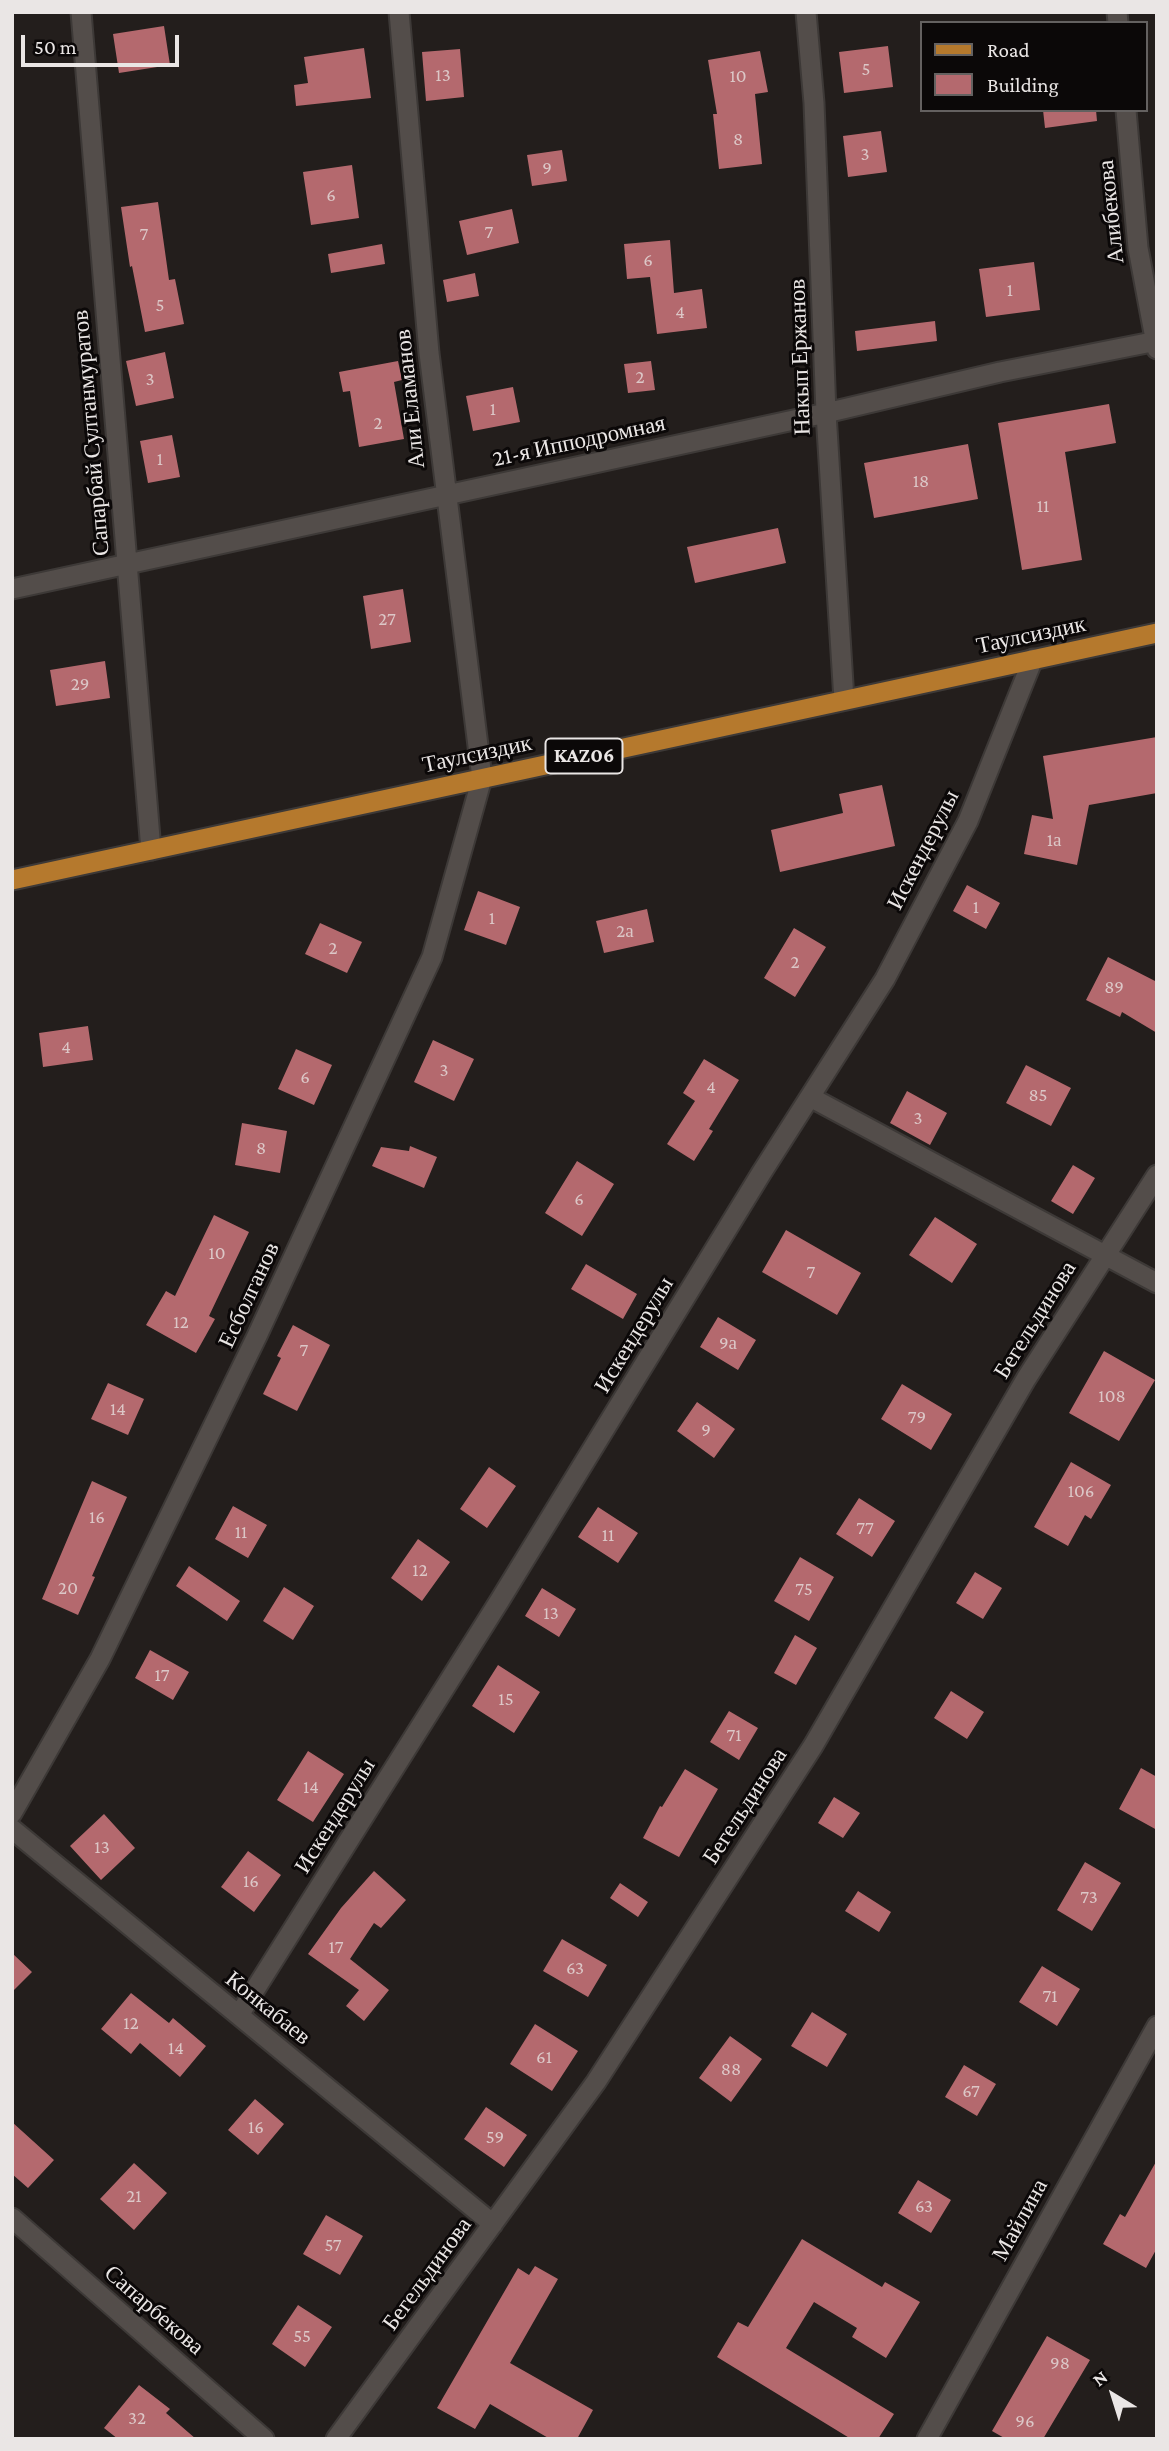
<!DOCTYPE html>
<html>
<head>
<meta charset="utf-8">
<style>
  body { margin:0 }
  #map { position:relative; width:1169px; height:2451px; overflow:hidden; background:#231e1c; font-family:"Crimson Pro",serif }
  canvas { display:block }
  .frame { position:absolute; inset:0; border:14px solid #eae6e5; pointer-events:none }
  .legend { position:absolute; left:920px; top:21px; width:228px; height:91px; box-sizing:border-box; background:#0b0808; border:2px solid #646160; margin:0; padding:9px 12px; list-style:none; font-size:21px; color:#eae6e5 }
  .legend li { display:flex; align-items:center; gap:14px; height:35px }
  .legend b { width:35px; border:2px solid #646160 }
  .north { position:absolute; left:1078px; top:2360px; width:70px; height:70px; -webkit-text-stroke:5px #0b0808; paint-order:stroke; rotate:322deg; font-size:19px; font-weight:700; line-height:28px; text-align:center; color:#eae6e5 }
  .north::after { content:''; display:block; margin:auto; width:24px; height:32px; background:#eae6e5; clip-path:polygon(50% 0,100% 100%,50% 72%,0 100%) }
  .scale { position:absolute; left:21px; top:35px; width:158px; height:32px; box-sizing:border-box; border:4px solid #eae6e5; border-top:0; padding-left:9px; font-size:21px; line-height:24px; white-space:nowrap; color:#eae6e5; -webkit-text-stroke:5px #0b0808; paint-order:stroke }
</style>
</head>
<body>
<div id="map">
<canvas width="1169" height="2451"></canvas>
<div class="frame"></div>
<ul class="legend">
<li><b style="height:9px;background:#b5792d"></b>Road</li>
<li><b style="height:19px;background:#b4696e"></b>Building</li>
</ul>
<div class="north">N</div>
<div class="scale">50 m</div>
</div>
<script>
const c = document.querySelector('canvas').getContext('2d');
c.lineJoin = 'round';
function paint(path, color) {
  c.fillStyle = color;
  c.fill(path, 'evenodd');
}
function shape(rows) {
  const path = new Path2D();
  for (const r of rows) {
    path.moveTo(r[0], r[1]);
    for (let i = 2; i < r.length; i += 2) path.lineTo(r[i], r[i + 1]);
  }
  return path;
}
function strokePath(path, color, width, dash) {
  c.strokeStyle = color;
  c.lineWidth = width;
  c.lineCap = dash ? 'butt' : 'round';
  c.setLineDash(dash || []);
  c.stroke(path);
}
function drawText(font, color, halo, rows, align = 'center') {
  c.font = font + ' "Crimson Pro",serif';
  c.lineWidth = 6;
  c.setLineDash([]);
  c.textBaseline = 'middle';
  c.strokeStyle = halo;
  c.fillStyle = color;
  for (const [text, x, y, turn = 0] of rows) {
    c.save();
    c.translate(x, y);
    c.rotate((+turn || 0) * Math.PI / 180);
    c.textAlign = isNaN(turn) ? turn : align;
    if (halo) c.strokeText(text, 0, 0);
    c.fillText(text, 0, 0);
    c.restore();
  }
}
const building = shape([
  [164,26,170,65,119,73,113,34],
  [888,46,893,87,844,93,839,52],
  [364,48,371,98,296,106,294,85,308,83,304,57],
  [460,49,464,97,426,101,422,52],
  [760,51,768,92,755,94,762,164,719,169,713,114,717,114,708,60],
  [1043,110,1096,110,1097,121,1045,128],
  [881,131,887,172,848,177,843,136],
  [562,150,567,181,532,186,527,155],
  [352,165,359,218,311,225,303,172],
  [158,202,169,280,175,279,184,324,145,332,132,266,130,267,121,207],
  [512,209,519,243,467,255,459,221],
  [670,240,674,293,702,289,707,328,657,334,650,277,627,279,624,244],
  [382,244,385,264,331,273,328,254],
  [1034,262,1040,310,986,317,979,269],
  [475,273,479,296,447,302,443,280],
  [935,321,937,341,857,351,855,331],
  [165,352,174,398,136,406,126,361],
  [398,361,402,380,394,382,404,439,359,447,350,391,343,392,339,372],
  [651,361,655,390,628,393,624,364],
  [513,387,520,422,473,431,466,396],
  [1109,404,1116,443,1065,452,1082,560,1022,570,998,423],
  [172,435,180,477,148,483,140,441],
  [968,444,978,499,874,518,864,463],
  [778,528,786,563,695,583,687,547],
  [403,589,411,642,371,649,363,596],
  [105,661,110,698,56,706,50,670],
  [1157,737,1157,793,1089,805,1077,865,1024,854,1032,815,1053,819,1043,756],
  [882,785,895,846,780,872,771,830,843,813,839,794],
  [967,885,1000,903,986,929,953,911],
  [478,891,520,907,506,945,464,930],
  [647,909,654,942,604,953,596,921],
  [320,923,362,942,347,973,305,954],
  [794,928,826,947,795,997,764,978],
  [1108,957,1157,982,1157,1033,1122,1012,1120,1017,1086,1000],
  [88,1026,93,1060,43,1067,39,1033],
  [433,1040,474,1059,454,1101,414,1082],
  [296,1049,332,1065,314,1105,278,1089],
  [704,1059,739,1080,709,1129,713,1131,694,1161,667,1144,695,1101,683,1093],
  [1026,1065,1071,1088,1051,1126,1006,1103],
  [907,1091,947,1113,930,1145,890,1123],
  [242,1123,287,1131,280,1173,235,1165],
  [410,1146,437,1157,424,1188,372,1166,381,1147,409,1151],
  [577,1161,614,1184,582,1236,545,1213],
  [1073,1165,1095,1178,1073,1214,1051,1201],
  [214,1215,249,1232,209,1316,215,1319,196,1353,146,1325,166,1291,175,1296],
  [935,1217,977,1244,952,1283,909,1255],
  [786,1230,861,1273,837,1315,762,1272],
  [586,1264,637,1294,623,1319,571,1289],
  [718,1317,756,1340,738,1370,700,1347],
  [293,1325,330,1345,297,1411,263,1394,281,1358,277,1356],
  [1104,1351,1155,1380,1119,1441,1069,1413],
  [108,1383,144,1399,128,1435,91,1419],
  [902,1384,952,1414,931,1450,881,1419],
  [697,1402,735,1429,714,1458,677,1431],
  [1071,1462,1111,1485,1091,1519,1085,1515,1068,1546,1034,1527],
  [489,1467,516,1486,487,1528,460,1509],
  [92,1481,127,1497,92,1576,95,1577,78,1615,42,1599],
  [859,1498,895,1521,872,1557,836,1534],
  [233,1506,267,1525,248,1558,215,1539],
  [598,1507,638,1533,618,1563,578,1537],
  [418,1539,450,1562,422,1601,391,1578],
  [800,1557,834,1577,809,1621,774,1601],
  [189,1566,240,1601,227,1621,176,1586],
  [975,1572,1002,1588,983,1619,956,1603],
  [284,1587,314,1606,293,1640,263,1621],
  [542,1588,576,1609,559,1637,525,1616],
  [795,1635,817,1648,796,1685,774,1673],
  [150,1650,189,1672,173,1700,135,1678],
  [498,1665,540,1692,514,1733,472,1706],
  [951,1691,984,1712,967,1739,934,1718],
  [729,1711,758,1728,739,1760,710,1742],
  [308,1751,344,1774,313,1822,277,1800],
  [1141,1768,1157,1777,1157,1830,1119,1809],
  [685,1769,718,1789,679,1857,643,1838,660,1806,662,1807],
  [834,1797,860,1813,843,1838,818,1823],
  [104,1814,135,1848,101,1880,70,1846],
  [248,1851,281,1875,254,1912,221,1887],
  [1085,1862,1121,1883,1092,1931,1057,1910],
  [374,1871,406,1900,381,1928,374,1923,350,1959,389,1990,364,2021,346,2006,359,1990,308,1954,341,1908],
  [620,1883,648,1902,638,1917,610,1898],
  [858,1891,891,1912,879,1932,845,1911],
  [562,1939,607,1965,588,1997,543,1971],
  [12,1953,32,1972,12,1992],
  [1042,1966,1080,1989,1057,2026,1019,2002],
  [131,1993,169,2023,173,2018,206,2046,180,2077,140,2043,131,2054,101,2029],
  [812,2012,847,2034,827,2067,791,2046],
  [535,2024,578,2051,552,2091,510,2064],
  [730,2036,762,2059,731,2102,699,2078],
  [964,2065,996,2084,977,2116,945,2097],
  [255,2099,284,2124,258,2155,228,2130],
  [486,2107,527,2135,504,2167,464,2139],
  [12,2122,54,2160,28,2188,12,2174],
  [1157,2160,1157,2248,1146,2268,1103,2244,1120,2214,1125,2217],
  [134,2163,167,2193,134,2230,100,2199],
  [918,2180,951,2200,931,2233,898,2213],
  [326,2215,363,2236,340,2275,303,2254],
  [802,2239,882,2287,885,2282,920,2302,886,2358,852,2337,857,2328,814,2302,786,2348,894,2414,878,2439,851,2439,717,2357,738,2322,748,2327],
  [535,2266,558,2279,510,2363,593,2410,577,2439,550,2439,490,2404,475,2429,437,2408,518,2268,529,2275],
  [298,2305,332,2327,305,2367,272,2344],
  [1047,2336,1090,2360,1043,2439,1006,2439,992,2431],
  [139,2385,170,2409,166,2413,196,2439,118,2439,104,2428]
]);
const minor = shape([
  [81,12,151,850],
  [806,12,814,103,826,413,844,700],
  [1117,12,1118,23],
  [1126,110,1138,248,1157,349],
  [12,589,826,413,1000,372,1157,341],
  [810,1097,1157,1283],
  [12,1813,100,1659,257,1336,432,957,482,778,429,353,399,12],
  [12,1829,493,2224],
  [239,2015,500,1600,762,1172,885,979,968,821,1033,659],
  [12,2218,264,2439],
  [336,2439,596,2082,813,1746,1026,1379,1157,1175],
  [927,2439,1157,2026]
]);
const primary = shape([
  [12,880,1157,633]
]);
const numberNames = [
  ["5",866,69],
  ["13",443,75],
  ["10",738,76],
  ["8",738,139],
  ["3",865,154],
  ["9",547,168],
  ["6",331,195],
  ["7",489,232],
  ["7",144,234],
  ["6",648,260],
  ["1",1010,290],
  ["5",160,305],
  ["4",680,312],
  ["2",640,377],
  ["3",150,379],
  ["1",493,409],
  ["2",378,423],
  ["1",160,459],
  ["18",921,481],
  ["11",1043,506],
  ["27",387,619],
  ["29",80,684],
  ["1а",1054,840],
  ["1",976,907],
  ["1",492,918],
  ["2а",625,931],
  ["2",333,948],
  ["2",795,962],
  ["89",1114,987],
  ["4",66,1047],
  ["3",444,1070],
  ["6",305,1077],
  ["4",711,1087],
  ["85",1038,1095],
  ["3",918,1118],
  ["8",261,1148],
  ["6",579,1199],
  ["10",217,1253],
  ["7",811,1272],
  ["12",181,1322],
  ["9а",728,1343],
  ["7",304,1350],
  ["108",1112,1396],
  ["14",118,1409],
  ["79",917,1417],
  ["9",706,1430],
  ["106",1081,1491],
  ["16",97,1517],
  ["77",865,1528],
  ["11",241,1532],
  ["11",608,1535],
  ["12",420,1570],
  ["20",68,1588],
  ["75",804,1589],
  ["13",551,1613],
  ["17",162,1675],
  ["15",506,1699],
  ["71",734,1735],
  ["14",311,1787],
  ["13",102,1847],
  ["16",251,1881],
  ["73",1089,1897],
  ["17",336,1947],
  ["63",575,1968],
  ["71",1050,1996],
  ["12",131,2023],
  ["14",176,2048],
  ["61",544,2057],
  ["88",731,2069],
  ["67",971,2091],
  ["16",256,2127],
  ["59",495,2137],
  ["21",134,2196],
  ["63",924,2206],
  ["57",333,2245],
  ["55",302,2336],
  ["98",1060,2363],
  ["32",137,2418],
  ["96",1025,2421]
];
const shields = [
  [584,756,77]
];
const shieldNames = [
  ["KAZ06",584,756]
];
const streetNames = [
  ["Алибекова",1111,212,-96],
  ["Накып Ержанов",800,357,-92],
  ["Али Еламанов",410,399,-96],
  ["Сапарбай Султанмуратов",91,433,-95],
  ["21-я Ипподромная",579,441,-12],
  ["Таулсиздик",1031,635,-12],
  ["Таулсиздик",477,754,-12],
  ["Искендерулы",923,850,-63],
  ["Есболганов",249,1295,-65],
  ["Бегельдинова",1035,1320,-58],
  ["Искендерулы",634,1335,-59],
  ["Бегельдинова",745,1806,-57],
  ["Искендерулы",335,1816,-58],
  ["Конкабаев",268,2008,39],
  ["Майлина",1020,2220,-61],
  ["Бегельдинова",427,2274,-54],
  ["Сапарбекова",154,2310,41]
];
paint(building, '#b4696e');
strokePath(minor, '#3d3937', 23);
strokePath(primary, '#3d3937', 23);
strokePath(minor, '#534d4a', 19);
strokePath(primary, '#b5792d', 19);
drawText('19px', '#dcc7c7', null, numberNames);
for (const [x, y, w] of shields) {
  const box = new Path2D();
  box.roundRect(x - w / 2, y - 17.5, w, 35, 5);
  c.fillStyle = '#0b0808';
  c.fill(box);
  strokePath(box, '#eae6e5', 2);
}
drawText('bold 21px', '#eae6e5', null, shieldNames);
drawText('23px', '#eae6e5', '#0b0808', streetNames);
</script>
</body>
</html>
